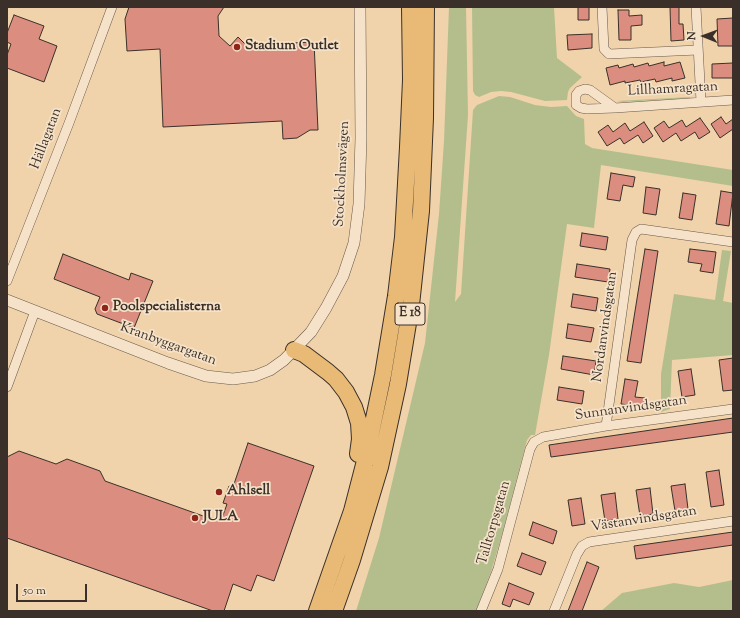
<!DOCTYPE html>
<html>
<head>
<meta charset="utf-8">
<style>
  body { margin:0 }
  #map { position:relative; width:740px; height:618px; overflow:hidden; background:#f0d3ab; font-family:"Sorts Mill Goudy",serif }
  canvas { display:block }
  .frame { position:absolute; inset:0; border:8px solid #3b3029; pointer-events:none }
  .north { position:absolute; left:684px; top:16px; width:40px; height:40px; -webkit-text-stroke:3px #f5e2c8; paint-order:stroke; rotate:271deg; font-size:11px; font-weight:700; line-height:16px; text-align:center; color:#3b3029 }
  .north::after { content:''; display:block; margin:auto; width:14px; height:18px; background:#3b3029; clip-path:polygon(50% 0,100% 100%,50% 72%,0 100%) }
  .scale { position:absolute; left:16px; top:584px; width:71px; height:18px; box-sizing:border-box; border:2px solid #3b3029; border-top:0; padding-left:5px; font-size:12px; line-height:14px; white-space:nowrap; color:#3b3029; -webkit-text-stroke:3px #f5e2c8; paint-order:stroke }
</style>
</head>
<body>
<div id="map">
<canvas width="740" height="618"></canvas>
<div class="frame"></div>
<div class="north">N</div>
<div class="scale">50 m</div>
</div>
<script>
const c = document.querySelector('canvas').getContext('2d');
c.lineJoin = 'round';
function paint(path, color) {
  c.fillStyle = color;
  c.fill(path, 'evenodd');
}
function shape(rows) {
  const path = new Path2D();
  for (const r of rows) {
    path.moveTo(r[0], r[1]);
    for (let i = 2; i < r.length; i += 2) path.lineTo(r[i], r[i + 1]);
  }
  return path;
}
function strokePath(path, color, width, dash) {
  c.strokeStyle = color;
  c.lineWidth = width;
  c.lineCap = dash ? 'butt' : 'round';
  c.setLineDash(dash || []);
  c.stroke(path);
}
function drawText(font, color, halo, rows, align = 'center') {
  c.font = font + ' "Sorts Mill Goudy",serif';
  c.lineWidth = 3.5;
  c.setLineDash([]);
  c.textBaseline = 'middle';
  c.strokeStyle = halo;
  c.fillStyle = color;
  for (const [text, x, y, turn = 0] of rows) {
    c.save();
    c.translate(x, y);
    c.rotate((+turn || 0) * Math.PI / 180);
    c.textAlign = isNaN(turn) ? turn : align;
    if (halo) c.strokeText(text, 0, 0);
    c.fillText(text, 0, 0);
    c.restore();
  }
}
const green = shape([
  [449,7,466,7,468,115,455,302,461,294,473,110,477,105,499,96,510,97,535,105,551,107,567,106,576,116,584,119,585,144,592,148,733,170,733,186,601,165,594,228,567,224,549,355,535,435,531,435,527,440,503,531,491,572,476,611,356,611,379,538,425,343,439,214,444,141],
  [472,7,554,7,557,58,582,77,570,88,568,92,567,100,545,101,511,92,501,91,491,92,479,97,475,95,473,91],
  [690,97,690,98,623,102,617,101],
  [722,250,731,251,723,301,733,303,733,355,672,360,670,409,661,412,661,374,674,294,715,300],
  [733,580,733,611,601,611,622,593,674,583,699,587]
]);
const building = shape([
  [129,7,224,7,218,16,219,36,230,46,238,37,246,45,314,42,318,130,310,130,297,138,283,139,282,121,163,127,160,49,127,51,125,19,129,7],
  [578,7,589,7,589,20,578,20,578,7],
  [670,7,679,7,679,24,683,24,684,40,671,41,670,7],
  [618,10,629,10,629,16,642,15,642,25,631,26,631,40,619,40,618,10],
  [14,15,44,26,39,39,57,46,44,82,7,68,7,55,11,44,7,42,7,33,14,15],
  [733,18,733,46,718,46,717,19,733,18],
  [592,34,592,48,568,50,567,35,592,34],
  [664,62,664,66,680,62,685,78,672,81,672,78,656,82,655,79,641,82,640,80,625,83,625,81,610,85,606,68,618,65,619,68,633,64,634,67,648,63,649,66,664,62],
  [733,63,733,78,712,78,712,64,733,63],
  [721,117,726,124,733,119,733,129,720,138,711,124,721,117],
  [700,118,710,132,699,139,695,132,681,141,676,133,663,142,654,128,664,121,669,128,682,120,686,127,700,118],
  [644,122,653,136,643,143,638,135,624,144,620,138,607,146,598,132,608,125,613,132,625,123,630,131,644,122],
  [611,173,635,177,633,187,623,185,620,201,607,199,611,173],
  [646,187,660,189,656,215,643,213,646,187],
  [721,191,733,193,729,226,716,224,721,191],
  [683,193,696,195,692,220,679,218,683,193],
  [582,233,608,237,606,250,580,246,582,233],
  [645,249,658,251,641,363,627,361,645,249],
  [690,249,716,252,713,273,700,271,702,264,688,262,690,249],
  [63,254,129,280,131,273,153,281,134,328,97,314,95,309,100,297,54,279,63,254],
  [577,264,610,269,608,282,575,277,577,264],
  [573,294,598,298,596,311,571,307,573,294],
  [568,324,594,328,591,342,566,338,568,324],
  [563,356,596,361,594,375,561,369,563,356],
  [733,358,733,390,723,391,719,360,733,358],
  [691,369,695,395,682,397,678,371,691,369],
  [625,379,638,381,635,397,645,398,643,407,621,404,625,379],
  [559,387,584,391,582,404,557,400,559,387],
  [733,418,733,432,551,457,549,445,733,418],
  [248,443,314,466,274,581,257,575,251,591,233,584,224,611,213,611,7,538,7,457,19,451,56,464,67,459,100,471,105,481,206,517,207,516,221,521,227,504,223,503,229,486,233,487,248,443],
  [719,470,724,505,711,507,706,472,719,470],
  [685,484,688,509,675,511,671,486,685,484],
  [650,488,653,514,640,516,636,490,650,488],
  [615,493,618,519,605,521,601,495,615,493],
  [581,498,585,524,572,526,568,500,581,498],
  [533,522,557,531,553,544,529,535,533,522],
  [733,532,733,545,636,559,634,546,733,532],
  [522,553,546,562,541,575,517,566,522,553],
  [587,562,599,567,582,611,568,611,587,562],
  [509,583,534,593,529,605,513,599,510,607,502,604,509,583]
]);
const minor = shape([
  [602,7,604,49,609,54,698,50],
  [696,7,701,102],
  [615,108,590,90,585,89,579,91,576,95,576,105,581,108,587,109,615,108,733,100],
  [7,281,69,123,112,7],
  [7,387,35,311],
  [606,426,632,240,636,232,641,229,733,242],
  [481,611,498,569,530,449,534,442,543,437,606,426,733,409],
  [554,611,577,554,582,546,589,542,733,521]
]);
const tertiary = shape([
  [7,300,168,363,206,376,233,379,255,376,270,370,284,360,311,332,326,308,343,276,354,243,359,204,361,138,360,7]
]);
const motorway = shape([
  [294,350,304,354,328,372,336,379,346,392,354,407,359,423,360,439,358,454],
  [317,611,352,511,366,457,383,375,396,296,403,237,408,147,411,80,410,7],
  [334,611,352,560,380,467,398,384,411,305,421,211,425,118,426,7]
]);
const markers = [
  [237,47,4,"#8f2418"],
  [105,308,4,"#8f2418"],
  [219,492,4,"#8f2418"],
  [195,518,4,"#8f2418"]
];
const shields = [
  [410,314,30]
];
const shieldNames = [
  ["E 18",410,314]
];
const poiNames = [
  ["Stadium Outlet",245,47],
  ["Poolspecialisterna",113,308],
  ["Ahlsell",227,492],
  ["JULA",203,518]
];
const streetNames = [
  ["Lillhamragatan",673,90,-3],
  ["Hällagatan",47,139,-69],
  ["Stockholmsvägen",343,174,-87],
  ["Nordanvindsgatan",606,327,-82],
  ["Kranbyggargatan",168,345,20],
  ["Sunnanvindsgatan",631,409,-8],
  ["Västanvindsgatan",644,520,-9],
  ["Talltorpsgatan",495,523,-74]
];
paint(green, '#b4be8d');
paint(building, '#db8d80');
strokePath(building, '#3b3029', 1);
strokePath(minor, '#68594a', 10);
strokePath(tertiary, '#68594a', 12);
strokePath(motorway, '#3b3029', 18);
strokePath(minor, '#f5e2c8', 9);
strokePath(tertiary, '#f5e2c8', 11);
strokePath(motorway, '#e8ba76', 16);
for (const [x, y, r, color] of markers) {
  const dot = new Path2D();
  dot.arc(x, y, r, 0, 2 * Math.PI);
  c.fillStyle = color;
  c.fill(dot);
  strokePath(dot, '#f5e2c8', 1.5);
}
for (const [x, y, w] of shields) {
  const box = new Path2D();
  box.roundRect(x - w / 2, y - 11, w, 22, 3);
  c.fillStyle = '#f5e2c8';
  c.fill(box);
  strokePath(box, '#3b3029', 1);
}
drawText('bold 13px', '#3b3029', null, shieldNames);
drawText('bold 14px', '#3b3029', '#f5e2c8', poiNames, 'left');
drawText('14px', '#3b3029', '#f5e2c8', streetNames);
</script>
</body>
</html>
